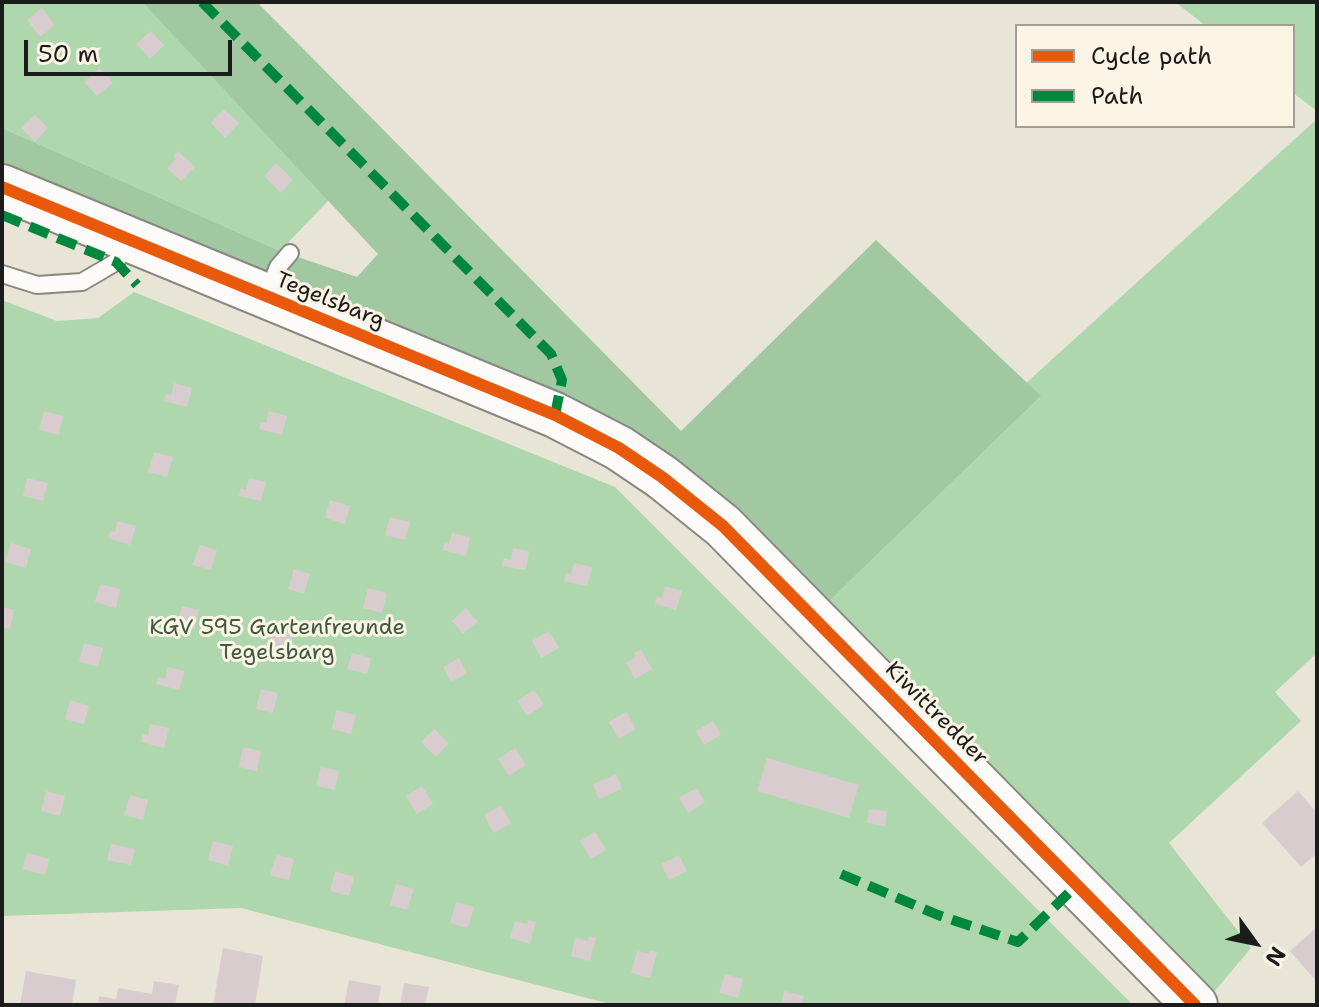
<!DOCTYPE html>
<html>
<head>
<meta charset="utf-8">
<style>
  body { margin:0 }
  #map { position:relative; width:1319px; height:1007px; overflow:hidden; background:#e8e5d7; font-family:"Shantell Sans",sans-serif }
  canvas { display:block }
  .frame { position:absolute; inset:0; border:4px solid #1c1c1c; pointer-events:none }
  .legend { position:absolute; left:1015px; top:24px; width:280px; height:104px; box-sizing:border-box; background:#fcf5e5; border:2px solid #a29e95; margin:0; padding:10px 14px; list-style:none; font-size:24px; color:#1c1c1c }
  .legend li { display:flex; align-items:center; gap:16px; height:40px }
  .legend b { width:40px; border:2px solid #a29e95 }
  .north { position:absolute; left:1215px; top:903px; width:80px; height:80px; -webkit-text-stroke:6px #fcf5e5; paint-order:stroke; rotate:123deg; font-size:22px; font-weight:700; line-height:32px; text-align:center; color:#1c1c1c }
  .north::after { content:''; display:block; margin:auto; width:28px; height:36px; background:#1c1c1c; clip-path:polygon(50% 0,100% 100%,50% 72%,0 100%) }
  .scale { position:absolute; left:24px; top:40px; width:208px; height:36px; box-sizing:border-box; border:4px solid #1c1c1c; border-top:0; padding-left:10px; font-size:24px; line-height:28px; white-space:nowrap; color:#1c1c1c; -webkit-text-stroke:6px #fcf5e5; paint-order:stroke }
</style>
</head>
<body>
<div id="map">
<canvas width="1319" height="1007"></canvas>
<div class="frame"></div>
<ul class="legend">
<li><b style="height:10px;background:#e8590c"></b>Cycle path</li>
<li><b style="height:10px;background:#00873e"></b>Path</li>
</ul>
<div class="north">N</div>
<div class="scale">50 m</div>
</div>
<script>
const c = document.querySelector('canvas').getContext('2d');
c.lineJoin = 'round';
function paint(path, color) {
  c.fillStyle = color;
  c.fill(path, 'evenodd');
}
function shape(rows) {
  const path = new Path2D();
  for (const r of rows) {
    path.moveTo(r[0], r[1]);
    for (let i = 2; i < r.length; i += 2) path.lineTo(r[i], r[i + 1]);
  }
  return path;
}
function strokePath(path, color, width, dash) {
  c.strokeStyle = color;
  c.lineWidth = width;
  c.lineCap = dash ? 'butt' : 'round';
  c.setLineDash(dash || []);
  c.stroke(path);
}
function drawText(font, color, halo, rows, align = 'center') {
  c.font = font + ' "Shantell Sans",sans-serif';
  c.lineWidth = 6;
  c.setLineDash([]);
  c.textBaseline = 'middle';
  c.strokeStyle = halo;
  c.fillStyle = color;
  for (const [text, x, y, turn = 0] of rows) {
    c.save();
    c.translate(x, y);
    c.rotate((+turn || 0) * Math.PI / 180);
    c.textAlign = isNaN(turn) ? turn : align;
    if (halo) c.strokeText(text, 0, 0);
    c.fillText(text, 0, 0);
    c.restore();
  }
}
const green = shape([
  [2,2,142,2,329,200,280,251,2,128],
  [1175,2,1317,2,1317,111,1293,93,1293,26,1206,26],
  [1317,119,1317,653,1275,692,1301,721,1169,843,1251,948,1209,998,820,610,1040,397,1026,383],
  [134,292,615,487,1133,1005,614,1005,241,908,2,916,2,300,57,321,98,318]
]);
const forest = shape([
  [142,2,257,2,681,431,876,240,1041,396,820,610,726,515,2,180,2,128,280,251,357,277,378,254]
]);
const building = shape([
  [42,8,55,25,40,37,27,20],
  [151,31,164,45,150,59,136,44],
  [100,68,113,83,97,96,84,82],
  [224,109,239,123,225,138,211,123],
  [35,115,48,128,35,142,21,128],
  [178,151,195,167,181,181,167,168,176,159,173,156],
  [276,163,293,180,281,193,264,176],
  [174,383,192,388,187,407,164,401,166,394,171,395],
  [44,411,63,416,59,435,39,430],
  [269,411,287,416,282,435,259,429,261,422,266,423],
  [154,452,173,457,167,477,148,472],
  [27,478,48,483,43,501,23,496],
  [249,478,266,482,261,501,239,496,241,488,246,490],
  [330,500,350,506,345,524,325,518],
  [390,517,410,522,405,540,385,535],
  [118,521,136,526,130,545,108,538,110,531,115,532],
  [452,533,470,537,466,556,443,550,444,543,449,544],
  [11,543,31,549,26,568,5,562],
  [200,545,217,550,211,570,192,565],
  [513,548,529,551,526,570,502,566,504,558,511,560],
  [574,563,592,567,587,586,564,581,566,573,571,574],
  [294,569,310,574,304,594,288,589],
  [100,584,120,589,116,608,95,602],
  [665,586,682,591,676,610,655,604,657,596,662,598],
  [368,588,387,593,382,613,363,608],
  [182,606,199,610,195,629,172,624,174,616,179,617],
  [2,607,14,610,10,629,2,627],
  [466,608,478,622,463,634,452,621],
  [273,629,293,635,288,653,269,648],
  [549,631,559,648,541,658,532,641],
  [84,643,103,648,98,667,79,662],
  [641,650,652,669,635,679,626,663,636,657,634,653],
  [352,653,371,658,367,674,347,669],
  [459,658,467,673,451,682,443,667],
  [168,667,184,671,179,690,156,684,158,677,165,679],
  [261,689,278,693,273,713,256,709],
  [534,690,544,705,527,716,517,701],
  [70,700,89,706,84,724,65,719],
  [336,710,356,715,351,734,332,729],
  [626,712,636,729,619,739,609,722],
  [713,721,721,735,704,745,696,731],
  [150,724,169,728,164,748,141,742,143,734,148,736],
  [434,729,449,743,436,757,421,742],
  [243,747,261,751,257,771,239,767],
  [515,748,526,765,509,776,498,759],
  [767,758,859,785,849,818,757,791],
  [321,767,339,771,335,790,316,786],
  [616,774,622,789,599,799,593,784],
  [422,786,433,804,417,814,406,796],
  [697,788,705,802,688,813,679,798],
  [46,791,65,796,60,816,41,811],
  [1298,791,1317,813,1317,853,1301,867,1262,823],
  [130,795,148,800,143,820,124,815],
  [501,805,511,823,494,833,484,815],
  [869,809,887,811,885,826,867,823],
  [595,832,606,850,591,859,580,841],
  [213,841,233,846,228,866,208,860],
  [111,844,135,849,131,865,107,860],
  [27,853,49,859,45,875,23,869],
  [276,855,294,859,289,880,270,875],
  [679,855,687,871,669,880,661,864],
  [335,871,354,877,349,896,330,891],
  [396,884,414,889,407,910,390,905],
  [456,902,474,907,468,928,450,923],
  [528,920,536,922,530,944,510,938,515,921,527,924],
  [1317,927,1317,982,1290,951],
  [589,936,596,938,590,961,571,956,575,937,588,941],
  [223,948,263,956,255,1005,213,1005],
  [650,950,657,952,650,978,631,973,637,951,649,954],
  [26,971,76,980,72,1005,20,1005],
  [725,974,743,979,738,998,719,993],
  [349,980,381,986,378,1005,344,1005],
  [154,981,179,985,175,1005,98,1005,99,996,116,999,118,988,152,994],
  [404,983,429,987,425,1005,400,1005],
  [784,991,804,996,801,1005,781,1005]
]);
const lane = shape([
  [2,274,37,285,82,282,116,262,128,240],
  [267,295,278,267,290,253]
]);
const secondary = shape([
  [2,187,555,415,619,448,662,477,723,526,1195,1005]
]);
const quiet = shape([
  [202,2,551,354,562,380,555,415],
  [2,215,116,262,137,285],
  [841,874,938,915,1018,942,1077,885]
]);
const cycleway = shape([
  [2,187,555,415,619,448,662,477,723,526,1195,1005]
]);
const streetNames = [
  ["Tegelsbarg",330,301,22],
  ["Kiwittredder",936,714,45]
];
const parkNames = [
  ["KGV 595 Gartenfreunde",277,628],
  ["Tegelsbarg",277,653]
];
paint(green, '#afd7ad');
paint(forest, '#a2c8a2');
paint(building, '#d8cccf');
strokePath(lane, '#888780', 20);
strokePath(secondary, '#888780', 48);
strokePath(lane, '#fcfbf9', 16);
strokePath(secondary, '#fcfbf9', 44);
strokePath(quiet, '#00873e', 10, [20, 10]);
strokePath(cycleway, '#e8590c', 12);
drawText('22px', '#1c1c1c', '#fcf5e5', streetNames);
drawText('22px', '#3f5a42', '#fcf5e5', parkNames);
</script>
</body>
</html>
